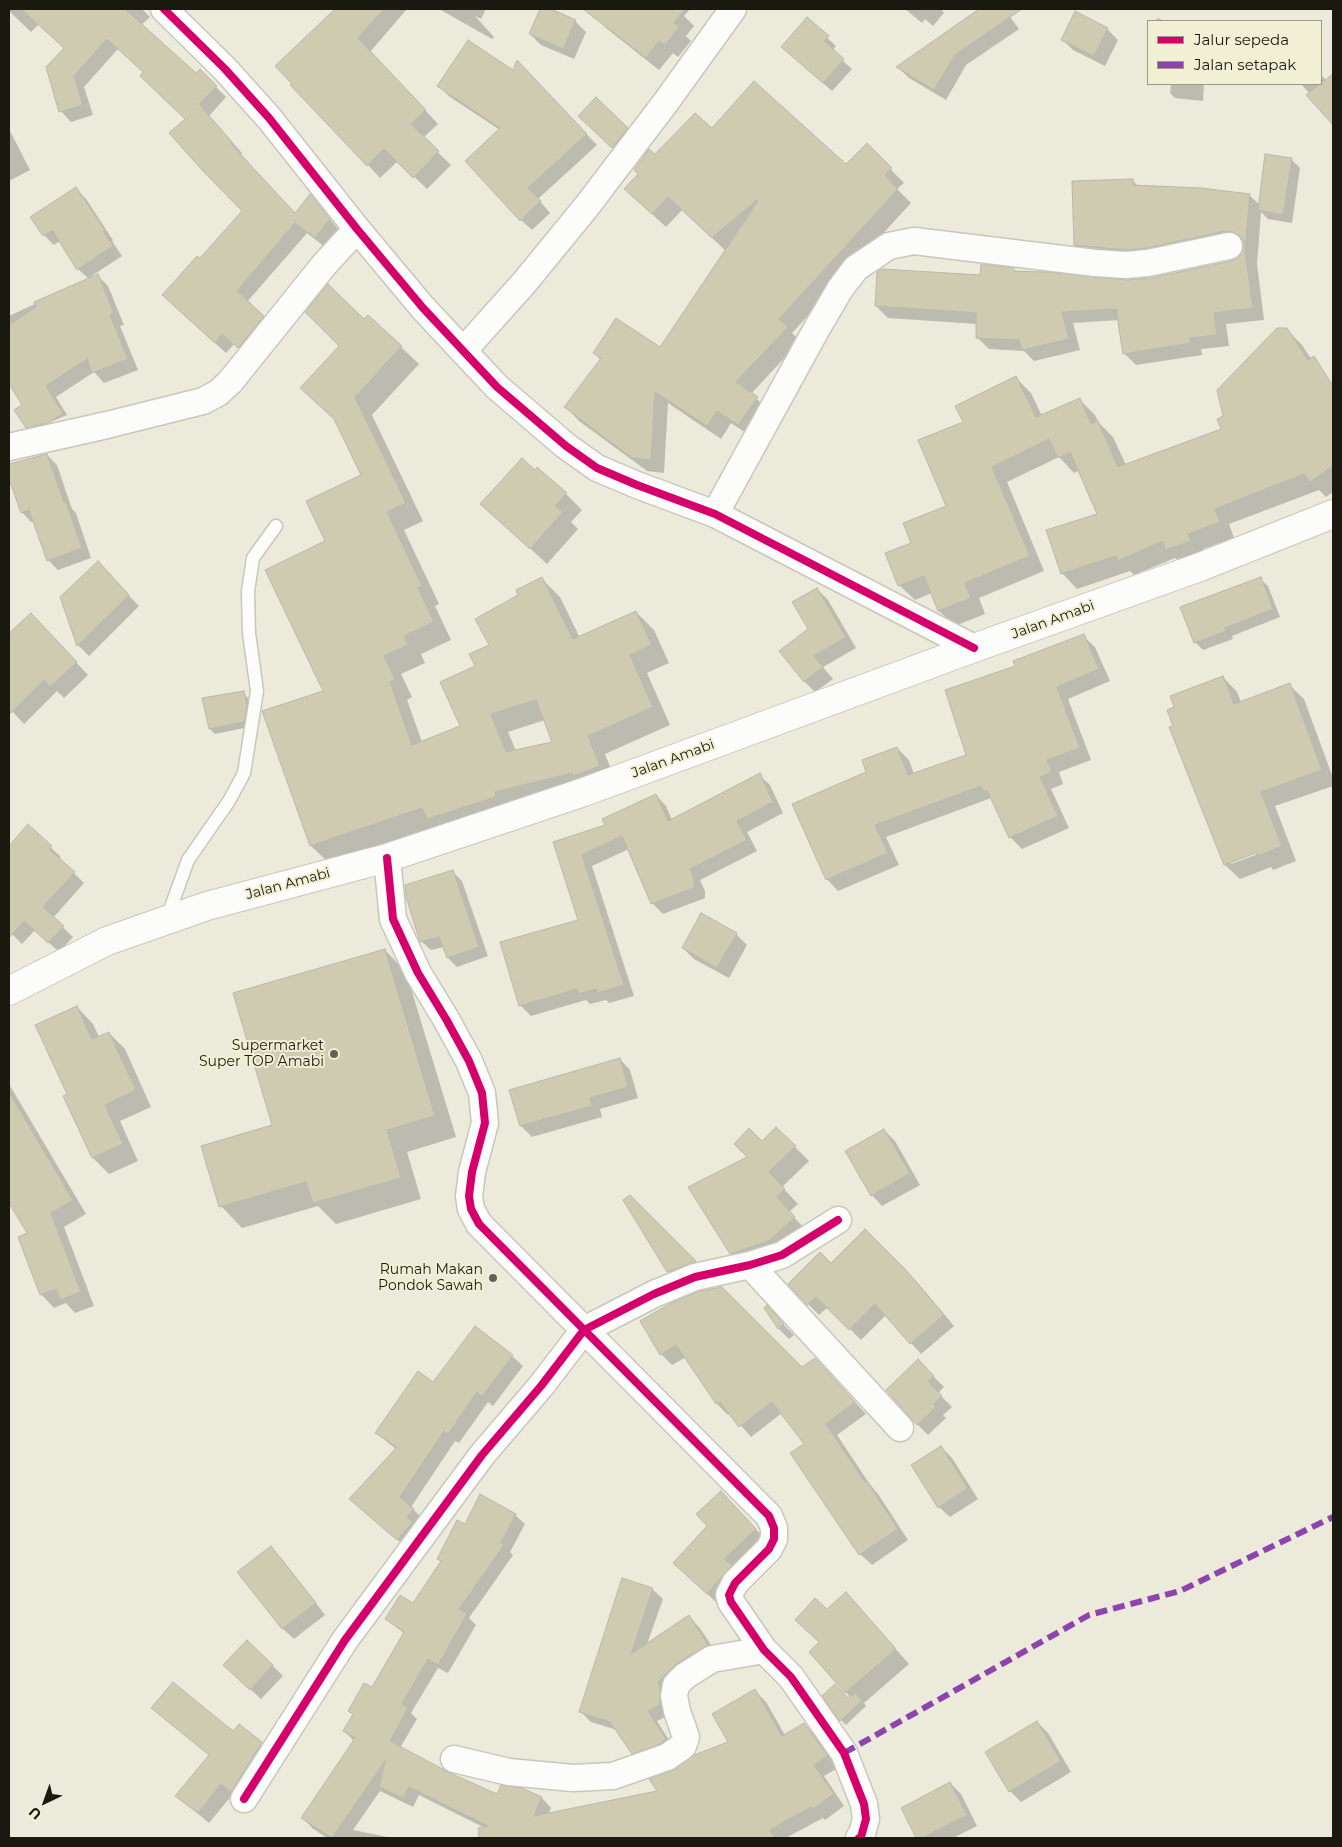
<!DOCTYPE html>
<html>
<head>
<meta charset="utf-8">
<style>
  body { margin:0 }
  #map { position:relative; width:1342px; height:1847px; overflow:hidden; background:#ebeadb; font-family:Montserrat,sans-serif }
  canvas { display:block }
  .frame { position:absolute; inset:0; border:10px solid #1a190f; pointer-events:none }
  .legend { position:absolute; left:1147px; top:20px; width:175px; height:65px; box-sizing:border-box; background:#f2f0d4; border:1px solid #9c9a85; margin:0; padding:6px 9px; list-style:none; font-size:15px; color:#1a190f }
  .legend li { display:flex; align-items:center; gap:10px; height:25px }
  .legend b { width:25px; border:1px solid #9c9a85 }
  .north { position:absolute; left:20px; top:1777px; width:50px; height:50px; -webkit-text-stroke:4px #f2f0d4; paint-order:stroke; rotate:222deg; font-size:14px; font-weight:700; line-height:20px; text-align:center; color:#1a190f }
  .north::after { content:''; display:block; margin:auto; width:18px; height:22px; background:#1a190f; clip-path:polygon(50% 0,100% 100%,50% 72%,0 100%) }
</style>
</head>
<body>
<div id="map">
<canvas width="1342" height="1847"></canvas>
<div class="frame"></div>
<ul class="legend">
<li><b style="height:6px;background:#d6006c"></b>Jalur sepeda</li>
<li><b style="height:6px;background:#8e44ad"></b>Jalan setapak</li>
</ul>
<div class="north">U</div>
</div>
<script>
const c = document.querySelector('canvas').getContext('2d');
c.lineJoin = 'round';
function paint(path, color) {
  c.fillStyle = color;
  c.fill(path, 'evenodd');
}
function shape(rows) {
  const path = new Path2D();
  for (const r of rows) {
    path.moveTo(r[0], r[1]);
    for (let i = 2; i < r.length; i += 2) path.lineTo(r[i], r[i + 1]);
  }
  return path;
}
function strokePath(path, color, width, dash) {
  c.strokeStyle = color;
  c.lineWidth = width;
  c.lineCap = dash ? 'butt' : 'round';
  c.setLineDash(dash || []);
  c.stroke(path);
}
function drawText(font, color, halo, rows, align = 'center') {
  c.font = font + ' Montserrat,sans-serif';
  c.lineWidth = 4;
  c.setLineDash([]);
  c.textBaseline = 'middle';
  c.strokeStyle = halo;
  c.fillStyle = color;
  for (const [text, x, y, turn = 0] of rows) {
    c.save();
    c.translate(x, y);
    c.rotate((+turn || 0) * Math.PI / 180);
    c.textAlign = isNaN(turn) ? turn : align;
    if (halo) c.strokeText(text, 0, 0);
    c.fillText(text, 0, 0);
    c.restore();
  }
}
const shadow = shape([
  [9,9,142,9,150,17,141,25,196,75,200,71,226,97,209,116,242,153,241,155,296,215,310,196,339,230,326,248,307,233,247,302,274,327,249,358,234,344,226,353,174,306,200,260,243,210,186,119,145,73,118,49,84,87,93,115,71,122,61,111,65,48,39,24,31,32,9,11],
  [337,9,407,9,370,52,438,124,423,138,451,165,427,189,398,161,380,178,277,66],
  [439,9,486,9,481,19,475,16,494,37,492,39],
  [541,9,548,9,575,21,586,32,574,59,541,45,530,34],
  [598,9,690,9,684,16,694,26,686,36,691,41,678,57,673,53,659,70,606,28,593,15],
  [905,9,941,9,944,13,933,26,925,19,922,23],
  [981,9,1004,9,1019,29,966,65,946,100,909,78,898,67],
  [1157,18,1166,21,1156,21],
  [807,19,836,46,832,51,852,69,832,91,792,55],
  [1107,29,1118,40,1105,66,1073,50,1063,40],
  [513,72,528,73,597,145,538,199,550,213,532,230,521,220,500,130,450,97,439,86],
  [1333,73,1333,123,1308,95,1310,94,1301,84,1321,84,1321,75,1326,80],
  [1171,84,1204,84,1203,101,1175,98,1170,93],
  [596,99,638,139,623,158,580,116],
  [9,129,30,170,9,181],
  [712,130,846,166,867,145,904,183,897,189,911,203,792,333,800,341,751,394,770,411,752,437,731,423,721,439,668,403,664,473,647,471,579,421,566,407,601,360,594,353,660,349,726,251,682,210,666,227,639,202,655,156],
  [1291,159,1300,168,1292,223,1268,219,1261,212,1257,264,1264,320,1226,324,1229,346,1201,349,1202,355,1136,365,1124,353,1119,320,1073,323,1080,350,1034,361,1024,351,989,349,977,337,977,324,888,318,876,306,1013,269,1016,272,1125,281,1151,279,1233,262,1239,258,1244,252,1245,243,1087,257,1075,245,1132,180,1139,187,1249,195,1260,205],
  [76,189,86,199,113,240,112,241,122,256,90,277,98,276,108,286,124,325,120,326,138,370,104,383,94,372,56,397,67,415,41,426,30,415,9,382,9,316,89,279,78,269,60,241,54,245,44,235],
  [364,321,401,347,419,364,372,415,423,521,404,530,439,604,435,606,451,640,421,654,425,663,401,674,412,697,407,700,422,742,462,727,477,667,520,595,542,579,560,597,580,638,636,612,654,630,669,663,647,673,670,725,605,754,617,784,446,836,436,827,329,863,311,846,324,692,326,541,362,476,336,421],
  [545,720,554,743,516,751,508,732],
  [1286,329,1302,345,1312,360,1326,375,1333,385,1333,492,1326,497,1319,490,1229,524,1234,538,1203,549,1205,556,1182,565,1175,558,1134,575,1130,571,1077,589,1062,573,1099,515,1080,470,1074,473,1059,457,1007,482,1044,571,979,598,985,614,955,626,939,611,932,593,915,600,899,585,912,543,947,506,964,423,1016,378,1031,393,1042,416,1080,400,1095,415,1099,423,1113,437,1126,465,1222,430,1225,417],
  [47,455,57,465,72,509,76,513,91,558,58,570,48,560,34,521,31,522,22,512,9,475,9,465],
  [535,471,566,494,582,510,571,522,578,529,547,564,482,504],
  [108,574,139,606,89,656,78,645,61,598],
  [1260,579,1268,586,1280,617,1232,636,1233,639,1203,650,1195,642],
  [817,589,828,600,856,648,823,667,833,679,815,692,805,682,781,651,809,629],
  [31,614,88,675,64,698,57,691,24,724,9,708,9,635],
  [1083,636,1095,647,1110,681,1068,699,1091,760,1059,772,1063,784,1051,789,1069,828,1022,849,1010,837,991,798,886,837,899,865,838,891,827,879,868,773,897,748,909,760,914,774,968,756,1017,667],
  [1223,677,1237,692,1241,702,1289,685,1304,699,1333,778,1333,786,1275,806,1296,861,1273,870,1271,867,1240,879,1225,865,1175,726],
  [1262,849,1263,852,1231,864,1231,861],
  [243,693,248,698,251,711,249,727,215,734,210,729],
  [759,775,770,785,783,813,747,832,757,851,700,880,705,891,705,898,663,914,652,903,629,849,592,866,634,996,609,1003,606,1000,590,1004,586,1000,531,1016,520,1005,579,920,555,843,607,826,656,795,666,806,672,820],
  [28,826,61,857,59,859,84,883,53,918,73,937,59,952,35,930,22,944,9,931,9,848],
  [452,871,462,881,488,956,457,967,448,958,444,947,431,950,421,941],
  [736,934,747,945,729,978,694,959,683,948],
  [385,950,406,972,456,1137,407,1152,421,1199,336,1224,318,1206,242,1228,221,1206,274,1126],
  [77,1007,93,1024,99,1037,109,1033,125,1049,151,1107,120,1121,138,1161,109,1174,93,1158,64,1096,69,1095],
  [620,1059,630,1070,638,1098,600,1109,602,1117,532,1137,521,1126,511,1090],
  [9,1084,86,1214,64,1227,94,1306,75,1313,66,1303,54,1308,41,1294,29,1234,9,1201],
  [777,1129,809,1161,782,1187,798,1204,789,1212,808,1232,745,1267,731,1253,749,1158],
  [884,1130,895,1141,920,1185,882,1206,872,1195],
  [629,1196,711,1278,685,1288,668,1272],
  [865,1230,917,1282,954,1326,921,1354,886,1315,861,1340,828,1307,819,1315,808,1304,831,1265],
  [766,1308,777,1318,794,1335,789,1339,779,1329],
  [642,1322,802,1369,826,1370,866,1414,837,1435,871,1486,878,1494,908,1540,872,1565,860,1554,792,1453,806,1444,782,1413,751,1437,730,1413,728,1415,717,1404,686,1357,672,1365,661,1354],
  [512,1356,523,1366,493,1406,488,1402,459,1443,455,1441,411,1507,424,1520,409,1550,351,1499,396,1449,376,1433],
  [918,1361,944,1387,938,1393,952,1407,943,1415,946,1418,928,1435,917,1424],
  [941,1447,952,1458,978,1499,950,1517,939,1507],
  [732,1504,766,1540,718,1604,686,1574,709,1526],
  [515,1515,525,1524,510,1552,513,1555,469,1618,476,1625,448,1673,438,1668,411,1713,417,1719,400,1748,450,1775,497,1796,521,1789,542,1798,551,1808,548,1815,598,1816,602,1838,505,1838,419,1795,413,1807,380,1791,353,1830,393,1838,327,1838,312,1828,303,1818,354,1741,344,1731,354,1715,349,1711,372,1689,405,1634,386,1619,413,1605,465,1526],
  [271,1548,282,1559,325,1615,294,1639,283,1629,239,1573],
  [652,1589,663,1599,647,1644,689,1617,699,1627,718,1655,687,1673,670,1715,657,1721,675,1750,643,1763,633,1753,617,1730,591,1722,580,1711],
  [846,1593,909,1664,864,1703,866,1706,846,1725,841,1720,848,1699,850,1697,810,1652,821,1643,827,1611],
  [272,1665,283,1676,261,1699,236,1676],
  [755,1691,766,1702,785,1735,804,1724,815,1735,838,1768,824,1776,844,1806,825,1820,823,1818,786,1838,635,1838,620,1800,659,1792,676,1771,730,1743],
  [153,1708,233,1733,239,1726,272,1754,233,1794,209,1823,177,1796,210,1756],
  [1037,1722,1048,1733,1071,1772,1021,1802,1010,1791],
  [950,1783,961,1794,977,1826,953,1838,918,1838,902,1809]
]);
const building = shape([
  [21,9,125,9,196,73,200,69,217,86,199,104,232,142,231,144,295,213,310,194,330,219,315,238,295,223,237,291,264,316,238,348,222,334,215,343,162,295,197,256,200,258,242,211,202,170,169,133,185,119,140,76,143,72,107,39,74,76,83,105,59,112,46,67,64,48,21,9],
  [335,9,384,9,358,38,426,110,411,124,439,151,413,178,384,149,367,166,290,85,292,84,275,66,335,9],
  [540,9,551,9,576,20,563,49,529,34,540,9],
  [583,9,685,9,674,23,679,27,665,45,659,41,646,58,583,9],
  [979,9,1022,9,955,55,934,90,896,67,979,9],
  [1075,11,1108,28,1094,56,1061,40,1075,11],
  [807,17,829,36,824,41,844,59,823,83,781,47,807,17],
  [468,40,513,70,517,60,587,134,528,188,541,201,520,221,465,161,500,128,437,86,468,40],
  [1333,74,1333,125,1306,95,1333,74],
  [754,81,846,164,867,143,892,168,885,175,898,189,779,319,788,327,736,382,758,397,738,425,717,411,707,426,655,392,651,460,632,458,564,407,601,358,593,353,616,318,660,347,758,201,757,200,712,238,668,197,652,214,624,189,638,174,634,170,649,149,655,154,695,113,712,128,754,81],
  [596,97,628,128,612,148,578,116,596,97],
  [1265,154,1292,158,1283,215,1258,210,1265,154],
  [1133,179,1133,185,1201,188,1250,194,1245,251,1253,308,1214,313,1217,335,1190,338,1191,343,1123,354,1116,309,1062,312,1069,339,1022,350,1019,340,976,338,976,313,875,306,877,272,882,269,980,275,981,264,1014,268,1014,271,1045,272,1127,280,1151,278,1232,261,1239,257,1243,250,1244,242,1240,236,1233,232,1226,231,1146,248,1126,250,1074,245,1072,181,1133,179],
  [76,187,105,230,103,231,113,246,77,270,52,230,43,236,30,217,76,187],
  [98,274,114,314,110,315,128,359,92,373,87,359,46,386,63,413,49,423,26,428,14,410,22,405,9,384,9,325,36,307,34,302,98,274],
  [328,284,364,319,368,315,402,346,355,397,406,503,387,512,422,586,418,588,434,622,404,636,408,645,384,656,395,679,390,682,412,745,460,726,440,682,475,666,469,654,489,645,475,619,518,595,516,590,542,577,573,639,636,611,652,645,630,655,653,707,588,736,600,766,573,776,572,773,495,792,496,797,427,819,422,808,310,846,262,711,323,691,265,570,325,541,306,501,361,475,334,419,300,388,339,346,305,312,328,284],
  [536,700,552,742,506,752,491,714,536,700],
  [1277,328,1287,328,1308,360,1314,356,1333,386,1333,466,1310,482,1304,474,1215,509,1220,522,1188,534,1191,541,1166,550,1162,541,1118,561,1116,556,1061,574,1046,530,1097,514,1070,452,1058,458,1049,439,992,467,1030,556,965,583,971,598,938,611,924,576,898,586,885,553,911,543,903,523,946,506,918,440,963,422,955,406,1016,376,1036,417,1080,398,1091,424,1098,421,1118,467,1221,429,1217,419,1223,416,1217,390,1277,328],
  [47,454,64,502,66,502,82,548,47,561,29,510,21,513,9,479,9,464,47,454],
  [522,458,535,470,537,467,567,493,555,506,563,512,530,549,480,504,522,458],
  [98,561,129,595,77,646,60,597,98,561],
  [1261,577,1273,609,1225,628,1226,631,1194,643,1180,607,1261,577],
  [817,588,846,637,814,656,823,667,804,682,779,651,808,629,792,602,817,588],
  [31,613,77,662,50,687,44,680,9,715,9,633,31,613],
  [1084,634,1099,669,1057,687,1080,748,1047,760,1052,772,1040,777,1058,816,1009,838,987,790,984,792,981,786,875,825,888,853,826,880,792,804,866,772,862,760,897,747,908,775,966,755,945,690,1015,666,1013,661,1084,634],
  [1223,676,1234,704,1290,683,1322,770,1261,792,1282,846,1258,856,1256,853,1224,865,1169,727,1173,726,1167,710,1174,707,1170,696,1223,676],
  [244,691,247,705,244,722,209,729,202,698,244,691],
  [760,773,773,802,737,821,747,840,690,869,694,879,694,888,651,904,622,836,582,855,624,985,597,993,596,989,578,994,577,989,519,1006,500,942,578,920,553,842,605,825,602,819,656,794,668,821,760,773],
  [28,824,52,846,49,849,75,872,43,907,64,926,48,943,24,921,9,938,9,846,28,824],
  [453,870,479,947,447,958,439,937,420,942,406,897,405,885,453,870],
  [701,913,737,933,717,968,682,948,701,913],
  [385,949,435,1116,387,1130,401,1178,313,1203,306,1182,219,1207,201,1146,272,1125,233,993,385,949],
  [77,1006,92,1039,109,1032,136,1090,105,1105,123,1144,92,1158,63,1096,67,1094,35,1025,77,1006],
  [620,1058,628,1087,590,1098,592,1106,520,1126,509,1090,620,1058],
  [9,1092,73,1200,51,1213,81,1292,60,1300,56,1289,40,1295,18,1237,27,1233,9,1203,9,1092],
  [776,1127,796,1146,769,1172,785,1189,777,1197,795,1217,769,1241,730,1254,688,1187,747,1157,734,1144,749,1128,762,1141,776,1127],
  [884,1129,910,1173,871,1196,845,1151,884,1129],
  [630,1195,696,1261,667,1272,623,1200,630,1195],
  [865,1229,906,1270,944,1315,910,1344,875,1304,849,1330,816,1297,807,1305,788,1284,820,1252,831,1263,865,1229],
  [722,1287,802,1367,815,1358,855,1402,826,1424,865,1482,867,1481,898,1529,859,1555,790,1453,804,1444,772,1402,739,1427,720,1402,716,1404,676,1345,660,1355,640,1321,671,1303,700,1291,722,1287],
  [767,1305,784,1324,778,1329,764,1308,767,1305],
  [475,1326,513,1355,482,1397,477,1392,448,1434,444,1431,400,1497,414,1509,407,1517,413,1522,397,1540,349,1499,397,1447,375,1433,418,1371,433,1382,475,1326],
  [918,1359,934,1376,928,1381,942,1396,934,1404,936,1407,917,1425,886,1390,918,1359],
  [941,1446,968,1488,938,1508,911,1465,941,1446],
  [721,1491,756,1529,724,1559,732,1565,707,1594,673,1563,707,1526,696,1514,721,1491],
  [480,1494,516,1514,501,1543,504,1545,459,1609,467,1614,438,1665,428,1659,402,1704,408,1708,390,1741,450,1773,497,1794,501,1785,522,1788,542,1797,534,1816,657,1791,649,1779,675,1769,694,1755,728,1742,712,1714,755,1689,782,1736,804,1723,828,1756,814,1765,834,1794,813,1809,811,1807,770,1830,775,1838,479,1838,478,1828,488,1826,409,1787,403,1798,379,1787,385,1761,332,1838,301,1818,355,1738,343,1731,353,1714,348,1711,364,1683,372,1687,404,1632,385,1619,400,1595,413,1603,441,1561,437,1559,457,1520,465,1524,480,1494],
  [271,1546,316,1603,282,1629,237,1572,271,1546],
  [622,1578,653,1588,631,1654,689,1615,708,1645,677,1663,658,1682,660,1687,660,1705,648,1711,666,1739,660,1744,632,1754,610,1722,579,1712,622,1578],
  [846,1592,896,1649,845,1693,809,1652,819,1642,795,1620,815,1598,827,1609,846,1592],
  [247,1640,273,1665,250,1690,223,1665,247,1640],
  [173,1682,233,1731,239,1724,262,1742,231,1792,221,1784,198,1813,175,1796,209,1755,151,1708,173,1682],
  [835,1684,848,1698,856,1693,862,1701,840,1721,822,1696,835,1684],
  [1037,1721,1061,1761,1009,1792,985,1752,1037,1721],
  [950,1782,967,1815,922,1838,916,1838,901,1808,950,1782]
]);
const service = shape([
  [167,918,188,860,229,801,244,773,257,691,249,633,248,591,253,558,276,526]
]);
const minor = shape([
  [164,9,225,69,269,118,357,229,423,308,497,387,566,446,597,468,637,485,715,514,974,648],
  [463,351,524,283,587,206,666,102,733,9],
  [9,447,107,425,203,401,218,393,230,382,324,265,357,229],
  [715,514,816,330,840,289,856,268,889,246,914,241,1095,263,1126,265,1148,263,1229,246],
  [387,858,393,919,418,973,446,1019,469,1061,482,1093,485,1123,472,1172,469,1196,471,1209,479,1224,769,1516,774,1528,774,1539,769,1549,735,1583,729,1595,731,1602,764,1650,791,1677,844,1753,864,1804,866,1819,861,1837,859,1838],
  [750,1265,900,1428],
  [454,1759,509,1772,573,1778,613,1776,667,1757,683,1746,686,1737,677,1711,674,1696,676,1685,685,1676,712,1659,764,1650],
  [244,1799,345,1640,482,1455,541,1386,584,1330,654,1294,695,1277,750,1265,782,1255,838,1220]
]);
const primary = shape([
  [9,991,107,941,207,906,387,858,584,792,974,648,1200,567,1333,514]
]);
const quiet = shape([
  [844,1753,1089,1615,1180,1591,1333,1517]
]);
const cycleway = shape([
  [164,9,225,69,269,118,357,229,423,308,497,387,566,446,597,468,637,485,715,514,974,648],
  [387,858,393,919,418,973,446,1019,469,1061,482,1093,485,1123,472,1172,469,1196,471,1209,479,1224,769,1516,774,1528,774,1539,769,1549,735,1583,729,1595,731,1602,764,1650,791,1677,844,1753,864,1804,866,1819,861,1837,859,1838],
  [244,1799,345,1640,482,1455,541,1386,584,1330,654,1294,695,1277,750,1265,782,1255,838,1220]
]);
const markers = [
  [334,1054,5,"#636256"],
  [493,1278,5,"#636256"]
];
const streetNames = [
  ["Jalan Amabi",1053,620,-20],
  ["Jalan Amabi",673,759,-20],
  ["Jalan Amabi",288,884,-15]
];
const poiNames = [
  ["Supermarket",324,1046],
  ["Super TOP Amabi",324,1062],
  ["Rumah Makan",483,1270],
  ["Pondok Sawah",483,1286]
];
paint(shadow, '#0003');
paint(building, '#cecbb1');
strokePath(building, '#b9b8ac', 1);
strokePath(service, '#c8c7bb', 15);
strokePath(minor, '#c8c7bb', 29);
strokePath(primary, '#c8c7bb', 30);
strokePath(service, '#fcfcfa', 12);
strokePath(minor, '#fcfcfa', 26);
strokePath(primary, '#fcfcfa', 28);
strokePath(quiet, '#8e44ad', 6, [12, 6]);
strokePath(cycleway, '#d6006c', 8);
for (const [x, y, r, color] of markers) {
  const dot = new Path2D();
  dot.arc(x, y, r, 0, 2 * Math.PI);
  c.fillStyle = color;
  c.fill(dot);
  strokePath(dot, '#f2f0d4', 2);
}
drawText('14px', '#1a190f', '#f2f0d4', streetNames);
drawText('14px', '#1a190f', '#f2f0d4', poiNames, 'right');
</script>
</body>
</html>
